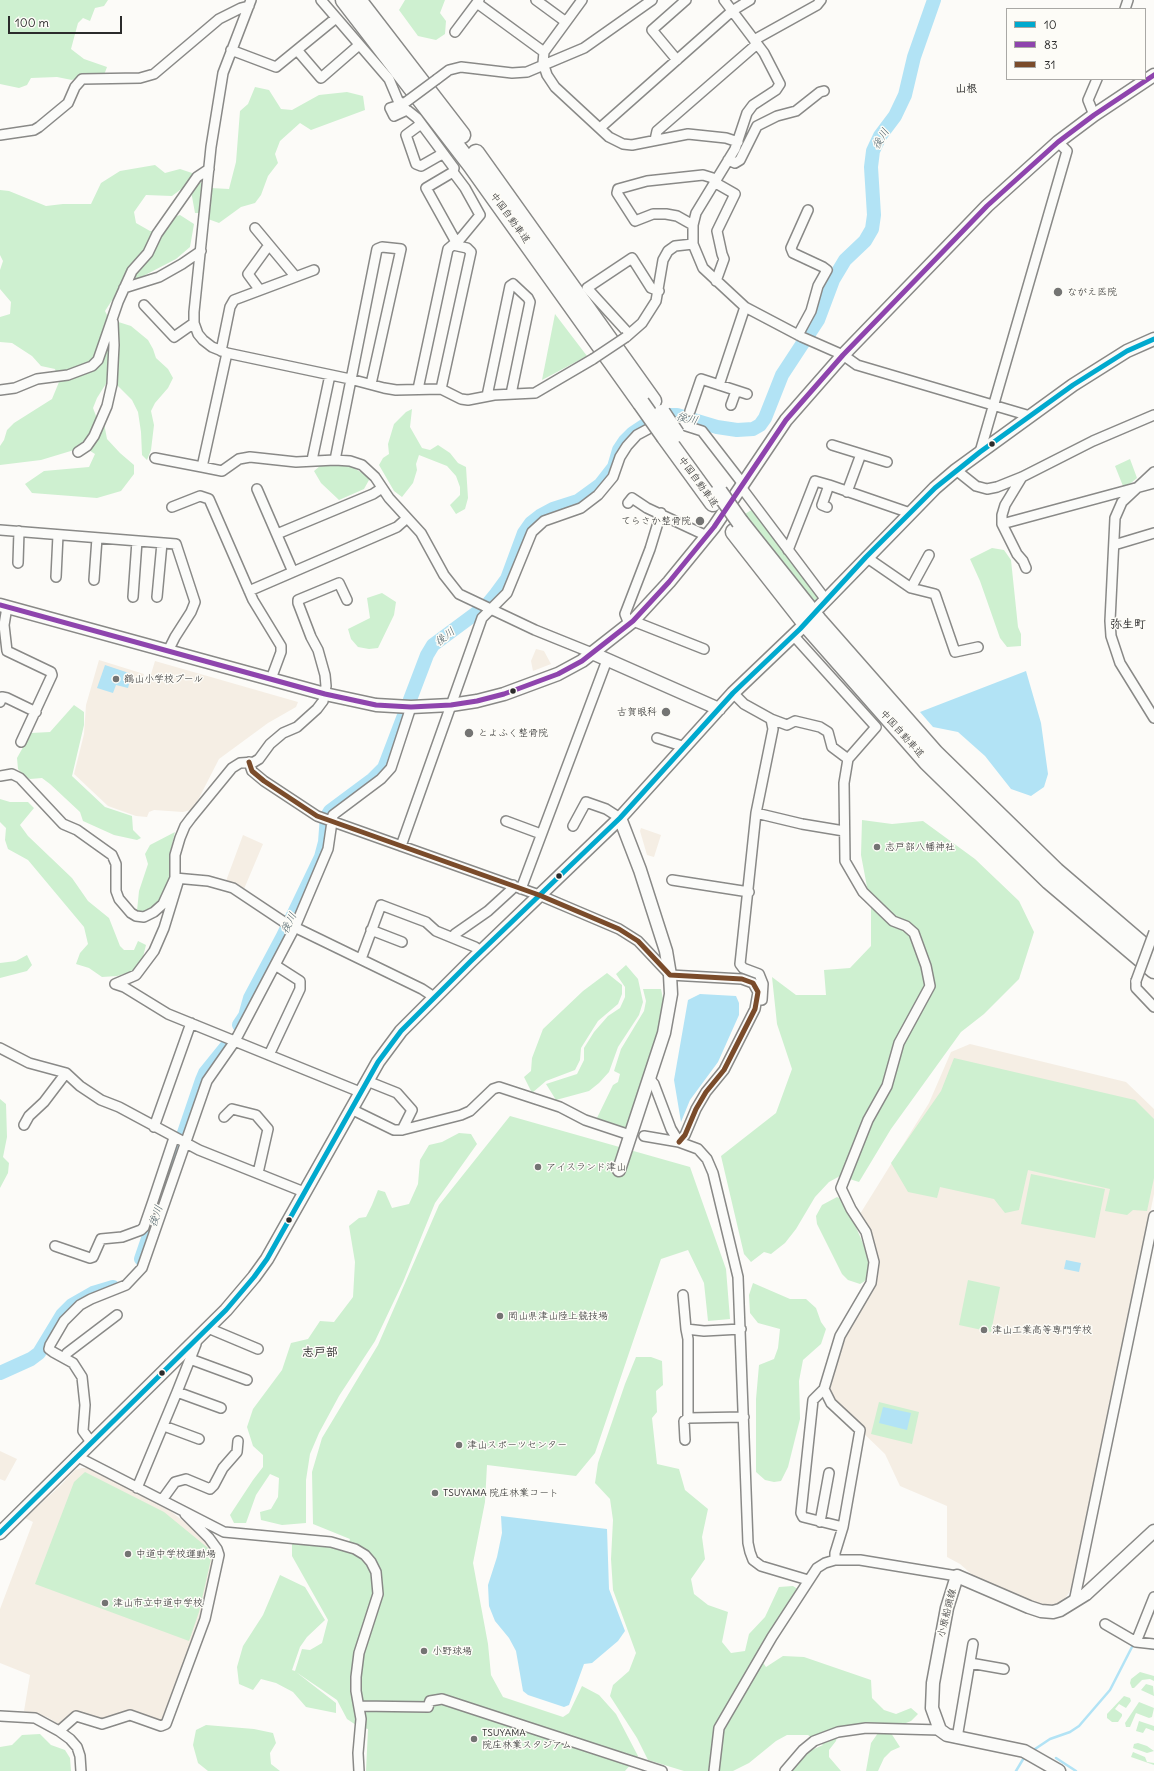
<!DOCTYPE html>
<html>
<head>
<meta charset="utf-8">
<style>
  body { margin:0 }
  #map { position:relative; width:1154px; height:1771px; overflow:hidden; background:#fcfbf8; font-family:Delius,sans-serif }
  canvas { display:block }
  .legend { position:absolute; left:1006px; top:8px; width:140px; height:72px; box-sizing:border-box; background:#fdfcf7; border:1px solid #a9a8a5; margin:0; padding:5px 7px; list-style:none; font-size:12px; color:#2b2b2b }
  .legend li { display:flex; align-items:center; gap:8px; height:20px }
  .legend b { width:20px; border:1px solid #a9a8a5 }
  .scale { position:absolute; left:8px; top:16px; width:114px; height:18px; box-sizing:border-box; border:2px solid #2b2b2b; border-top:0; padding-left:5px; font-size:12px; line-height:14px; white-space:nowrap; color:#2b2b2b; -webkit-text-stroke:3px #fdfcf7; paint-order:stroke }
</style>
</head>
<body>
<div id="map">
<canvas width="1154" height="1771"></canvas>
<ul class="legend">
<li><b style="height:5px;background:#00a9ce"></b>10</li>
<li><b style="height:5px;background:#8e44ad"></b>83</li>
<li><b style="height:5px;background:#7a4b2a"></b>31</li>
</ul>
<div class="scale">100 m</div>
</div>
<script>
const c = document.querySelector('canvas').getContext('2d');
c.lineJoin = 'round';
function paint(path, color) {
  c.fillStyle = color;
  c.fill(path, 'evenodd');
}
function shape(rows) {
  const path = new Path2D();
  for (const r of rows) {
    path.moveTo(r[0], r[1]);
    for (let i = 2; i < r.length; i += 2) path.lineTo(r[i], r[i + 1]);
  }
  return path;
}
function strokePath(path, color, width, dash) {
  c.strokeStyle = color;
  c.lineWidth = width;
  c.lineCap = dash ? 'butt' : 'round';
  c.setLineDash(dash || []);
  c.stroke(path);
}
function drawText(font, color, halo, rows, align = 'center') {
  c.font = font + ' Delius,"Klee One",sans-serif';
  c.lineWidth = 3;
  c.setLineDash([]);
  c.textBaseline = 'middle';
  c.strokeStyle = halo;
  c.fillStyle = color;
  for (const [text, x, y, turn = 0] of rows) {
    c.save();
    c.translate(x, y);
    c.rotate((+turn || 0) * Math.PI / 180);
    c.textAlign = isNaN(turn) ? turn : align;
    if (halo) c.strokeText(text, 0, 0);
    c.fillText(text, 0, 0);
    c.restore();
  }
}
const built = shape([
  [536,649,544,651,551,664,533,671,531,661],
  [99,660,144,674,142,682,148,684,155,661,298,702,296,707,268,723,219,759,196,804,191,810,183,812,154,810,149,812,147,817,136,816,108,806,74,774,84,734,86,705],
  [641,828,661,835,654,857,647,855,640,831],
  [243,835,263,844,244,889,226,881],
  [970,1044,1126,1082,1154,1109,1154,1194,1143,1248,1076,1573,1072,1588,1064,1600,1055,1607,1042,1607,977,1579,960,1564,947,1557,947,1506,900,1486,885,1454,827,1398,830,1365,871,1283,870,1241,860,1214,929,1103,951,1052],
  [0,1451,17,1459,5,1481,0,1479],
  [82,1468,88,1468,169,1510,186,1523,212,1547,215,1558,203,1615,163,1721,160,1723,131,1712,98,1721,75,1711,60,1725,47,1717,24,1711,30,1675,0,1663,0,1609,33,1522,25,1518,60,1486,75,1470]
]);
const green = shape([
  [0,0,108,0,104,6,95,8,90,21,83,18,78,23,71,49,84,59,107,67,104,75,84,75,72,80,57,77,31,78,27,85,19,88,0,84],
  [405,0,445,0,440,13,446,21,445,34,436,40,418,36,399,10],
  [255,87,269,90,281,109,292,110,319,95,347,92,363,96,365,110,311,130,300,123,280,141,275,154,278,163,268,176,261,195,255,203,241,207,219,223,208,219,211,188,229,189,236,162,240,111,248,104],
  [155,165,165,173,180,169,192,173,203,185,201,213,195,213,191,191,184,187,172,196,146,195,134,212,136,223,150,231,162,231,174,217,180,215,194,224,190,247,176,259,120,288,105,311,109,319,131,326,148,340,153,349,156,358,168,369,173,378,168,388,155,403,151,411,154,425,151,450,147,460,142,455,141,432,138,412,132,400,116,384,107,382,97,398,93,408,96,416,104,423,107,439,120,453,134,465,134,474,121,491,97,498,32,493,25,484,44,471,89,467,95,454,84,447,41,460,0,465,0,446,4,440,7,430,14,423,52,399,59,382,55,369,41,366,32,356,12,343,0,342,0,317,10,314,11,302,0,289,0,270,3,261,0,255,0,190,9,191,46,206,63,204,91,204,101,183,120,171],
  [555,314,587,356,542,380],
  [412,409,410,427,422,448,430,450,438,445,450,453,458,463,466,467,468,498,465,509,456,514,450,505,460,495,460,487,456,476,447,466,419,455,416,464,417,470,413,483,402,497,394,491,379,465,383,458,389,454,388,444,394,424,406,412],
  [1130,459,1137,478,1131,483,1123,486,1115,466],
  [349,465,367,476,369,480,364,489,339,500,321,483,314,471,320,466],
  [753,509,821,600,817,606,745,514],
  [992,548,1004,550,1011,560,1018,627,1021,634,1021,646,1007,647,1000,638,980,581,970,559],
  [382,593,396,602,394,615,378,648,369,649,358,647,351,639,348,629,370,618,367,598],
  [74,705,84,712,84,725,72,776,105,807,132,816,133,830,141,838,137,840,114,835,83,821,80,812,50,784,42,778,30,779,24,776,18,769,17,758,31,733,50,732],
  [0,799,10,802,28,802,34,808,20,825,28,836,72,878,88,901,109,918,120,946,124,950,134,950,138,941,146,945,142,961,131,972,117,976,102,977,89,968,76,964,80,953,88,944,84,927,28,860,8,849,5,840,6,828,0,822],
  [862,820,892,824,923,821,975,859,1019,901,1034,932,1019,979,984,1014,961,1032,891,1129,859,1182,840,1176,829,1182,815,1197,796,1229,785,1243,771,1254,764,1252,751,1262,744,1254,721,1156,776,1113,792,1069,777,1024,772,977,796,995,826,995,824,970,850,968,871,946,871,908,861,855],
  [175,832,169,857,172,875,160,903,148,913,137,911,139,891,148,864,145,854,150,845],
  [27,955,32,965,27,971,0,978,0,963,16,961],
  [626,965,638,979,643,1002,639,1015,618,1047,609,1072,599,1083,589,1091,556,1100,546,1084,577,1074,584,1060,584,1048,594,1032,608,1016,620,1008,625,997,625,987,616,974],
  [607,973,622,985,622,994,618,1004,598,1021,581,1048,580,1060,575,1070,546,1081,532,1093,524,1077,531,1071,532,1058,543,1029,583,991],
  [643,989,661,989,665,1009,626,1128,596,1120,613,1085,618,1082,620,1074,614,1071,621,1049,644,1011,646,1001],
  [954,1058,1135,1100,1154,1119,1154,1178,1147,1211,1133,1210,1127,1215,1105,1211,1110,1189,1028,1170,1019,1210,1005,1213,994,1199,940,1187,937,1198,908,1192,891,1163,941,1091],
  [0,1099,6,1104,7,1137,3,1157,9,1163,8,1173,0,1188],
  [510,1116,690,1167,726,1269,730,1319,708,1321,704,1283,688,1250,661,1259,595,1453,576,1476,487,1465,485,1502,473,1563,488,1644,491,1675,503,1697,563,1717,569,1713,582,1686,599,1695,616,1714,638,1756,625,1771,366,1771,368,1729,359,1727,347,1719,337,1700,296,1672,336,1703,336,1713,306,1707,293,1692,276,1683,261,1679,253,1690,239,1684,237,1667,243,1646,263,1615,280,1575,305,1587,325,1620,307,1637,300,1647,292,1670,295,1671,302,1649,310,1650,322,1643,328,1620,292,1556,292,1542,330,1546,346,1550,350,1539,313,1524,312,1472,322,1438,378,1345,439,1205],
  [459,1133,471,1134,477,1144,435,1203,403,1282,375,1341,339,1396,319,1433,310,1454,306,1480,306,1523,282,1525,261,1520,260,1512,271,1509,278,1497,279,1478,270,1474,256,1495,246,1523,234,1523,230,1515,253,1480,263,1467,263,1455,253,1446,247,1427,253,1409,282,1370,291,1343,308,1339,320,1321,334,1322,353,1297,355,1262,349,1226,359,1218,366,1217,372,1205,378,1190,385,1192,392,1208,409,1204,418,1184,420,1160,429,1145,442,1142],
  [1031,1174,1105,1189,1095,1238,1021,1224],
  [837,1197,841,1199,852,1218,865,1248,869,1266,867,1277,865,1281,860,1284,848,1280,842,1274,817,1224,816,1216,822,1205],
  [968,1280,1000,1287,991,1332,959,1325],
  [753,1283,790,1299,806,1299,816,1308,821,1322,826,1329,821,1344,803,1360,799,1381,800,1419,788,1467,781,1481,774,1482,765,1480,756,1472,756,1399,759,1365,774,1359,778,1348,780,1329,758,1323,750,1313,749,1295],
  [636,1357,651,1357,662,1361,663,1385,656,1391,657,1412,652,1418,657,1464,679,1469,685,1490,708,1509,702,1537,705,1559,691,1579,694,1594,708,1605,728,1612,722,1642,731,1653,745,1651,749,1634,765,1617,779,1587,793,1586,804,1593,762,1661,766,1667,783,1656,804,1657,871,1680,872,1698,884,1710,896,1714,911,1708,918,1714,911,1721,901,1725,839,1729,836,1741,829,1750,829,1757,841,1771,791,1771,805,1753,823,1745,808,1735,787,1735,776,1741,749,1763,733,1771,684,1771,648,1760,637,1738,610,1696,613,1685,629,1671,636,1653,613,1590,611,1559,613,1520,610,1499,595,1483,598,1463,625,1384],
  [879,1402,919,1412,912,1444,871,1434],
  [85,1472,164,1512,208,1548,211,1559,199,1612,189,1641,35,1584,74,1482],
  [1140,1672,1154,1676,1154,1681,1150,1679,1142,1680,1134,1688,1132,1688,1130,1683,1131,1679],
  [1146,1684,1153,1686,1154,1696,1141,1690],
  [1124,1696,1130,1698,1131,1701,1126,1708,1119,1704,1115,1709,1122,1714,1122,1716,1118,1722,1112,1722,1107,1718,1107,1714],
  [1139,1702,1154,1708,1152,1717,1149,1718,1136,1713,1130,1727,1126,1727,1125,1723],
  [1139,1721,1154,1726,1154,1731,1146,1728,1143,1733,1136,1731],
  [206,1725,254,1729,273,1733,276,1743,270,1753,271,1764,280,1771,208,1771,198,1763,193,1745,196,1730],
  [878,1733,891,1733,900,1747,891,1751,884,1758,878,1771,866,1771,871,1743],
  [40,1734,51,1745,65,1750,70,1758,71,1771,0,1771,0,1747,12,1745,22,1735],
  [1138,1743,1147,1746,1154,1751,1147,1753,1133,1748,1134,1744],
  [1133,1752,1145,1757,1147,1762,1154,1763,1154,1765,1131,1757]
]);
const water = shape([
  [105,665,132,674,128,688,116,685,113,693,97,688],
  [1026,671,1041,723,1048,774,1044,787,1031,796,1011,789,985,756,958,732,933,727,920,712],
  [700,994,736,996,739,1003,739,1015,718,1062,690,1100,681,1122,674,1080,688,1000],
  [1066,1260,1081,1263,1079,1272,1064,1269],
  [883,1407,911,1413,907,1430,879,1423],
  [501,1516,607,1529,609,1589,625,1631,618,1641,592,1663,584,1664,569,1705,564,1707,528,1695,523,1691,516,1651,509,1638,495,1621,489,1606,488,1585,497,1557,502,1533]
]);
const stream = shape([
  [1145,1647,1154,1649],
  [1032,1751,1050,1739,1070,1732,1079,1726,1110,1690,1133,1645,1134,1645],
  [1056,1758,1076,1771],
  [1016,1771,1025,1756]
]);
const river = shape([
  [239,1025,245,1016,250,998,283,936,321,857,325,842,327,816,330,811,373,779,384,768,427,655,433,645,487,605,496,594,507,579,524,533,531,523,540,516,553,509,578,501,600,485,614,467,619,450,625,441,633,433,651,421,666,415,677,415,717,427,737,430,753,429,760,425,765,418,782,375,818,320,833,280,845,260,865,241,872,229,874,215,871,167,873,151,880,136,895,116,905,95,914,57,934,0],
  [141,1259,202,1080,205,1073,226,1047],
  [0,1373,31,1359,39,1353,62,1315,72,1305,93,1293,113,1287]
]);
const street = shape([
  [251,0,223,73,211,147,194,312,194,323,198,334,203,340,212,347,227,353,350,379,384,388,396,390,441,389,461,399,468,400,494,395,535,393,593,359],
  [321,0,389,79,400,105,405,102],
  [536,0,566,22],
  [582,0,544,52,543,63,547,75,555,87,609,137,623,144,632,145,688,134,726,138,738,142],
  [724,0,764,53,780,84,776,90,753,105,747,113,735,149,696,213,693,225,693,244,703,268,745,307,802,337,843,355,857,365,1030,416],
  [477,3,544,52],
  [1125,9,1128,0],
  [455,32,479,0],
  [754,40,817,5,821,0],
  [231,50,276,67,336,18],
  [297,50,321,78,359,45],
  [677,60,652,30,686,0],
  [437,79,449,70,461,67,512,73,527,72,584,48,652,0],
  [400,105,390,108,394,116,407,110,417,118,454,168,453,172,426,188,456,242],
  [1094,115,1088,100,1097,79],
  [421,124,406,135,416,164,421,166,442,154],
  [600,128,732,11,750,0],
  [0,135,34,130,39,127,68,103,75,87,82,79,140,78,154,74,219,19,241,8,249,6],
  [655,140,657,131,757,44],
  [728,160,735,163,740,160,757,126,777,116,796,111,820,92,824,91],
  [714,182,735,194,717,231,722,254,724,259,716,281],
  [693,225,677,216,666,214,653,214,635,221,617,193,618,189,647,181,703,175,716,179],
  [255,228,295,276],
  [124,288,159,277,182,264,201,251],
  [259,289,248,274,269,245],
  [144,305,174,337,194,323],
  [629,334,587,288,632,258,651,288,659,291],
  [798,335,811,311,818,286,827,270,823,267,793,253,791,248,808,210],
  [626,337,642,323,656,301,663,260,668,251,675,246,693,244],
  [221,351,230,307,234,300,314,270],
  [227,353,202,467,222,471,239,459,250,457,296,462,335,460,350,461,362,465,375,477,389,498,421,533,444,575,459,594,535,630,592,653],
  [719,385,745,307],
  [418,389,448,249,461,238,480,215,465,188,453,172],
  [441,389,471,252,467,248,453,245],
  [0,390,15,388,37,379,68,375,92,366,98,360,118,302,132,271,148,253,157,234,197,177,209,169],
  [487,396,510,286,513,284,528,298,530,302,511,394],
  [731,405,736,391],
  [690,411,701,379,747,394],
  [832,445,887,462],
  [78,452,87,446,94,436,107,406,112,384,114,345,113,322],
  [980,452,1067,151,1058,142],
  [155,458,202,467],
  [312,460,330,375],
  [335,460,377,249,382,247,401,249,371,384],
  [956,470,976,486,987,489,997,487,1022,477,1093,441,1154,415],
  [1154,472,1122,502,1115,518,1110,621,1111,636,1120,663,1154,718],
  [1022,477,1005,505,1002,515,1002,524,1017,554,1023,561,1026,568],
  [741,487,826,600],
  [257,489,293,572],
  [847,492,861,454],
  [628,503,632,498,647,508,707,536],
  [172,507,200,496,209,499,253,600,281,646,281,652,271,679],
  [827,507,822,505,829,485,910,513],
  [1002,524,1154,483],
  [0,530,176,544,195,602,191,612,175,637,168,651],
  [277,534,373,494,382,488],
  [1114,545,1154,533],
  [788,550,815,481,829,485],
  [866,557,911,588,929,555],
  [18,563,19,531],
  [56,577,58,535],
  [94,580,97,538],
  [911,588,935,594,955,652,978,647],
  [249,591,397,527,406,519],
  [133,597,137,541],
  [157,597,162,543],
  [7,607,4,625,7,651,51,672,52,675,21,742],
  [633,621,704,649],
  [629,624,625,614,650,549,661,513],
  [733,693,744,704,771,719,773,729,756,813,740,964,743,968,759,974,763,984,762,1000],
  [0,702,2,697,7,698,36,712],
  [771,719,787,725,795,721,820,727,828,732,832,747,848,759,876,727,793,635],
  [657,738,685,747],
  [249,762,252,771,264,781,317,816,539,895,619,929,638,941,670,975,742,979,753,983,758,992,755,1009,724,1070,706,1092,696,1109,685,1135,679,1142],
  [0,776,12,774,20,778,63,824,77,830,112,855,116,864,116,891,119,899,131,913,136,916,144,917,154,912,163,904,175,878,175,855,180,838,185,826,191,818,232,768,240,763,254,762,259,759,270,744,283,733,297,727,317,709,323,701,326,686,325,675,318,650,311,637,298,603,298,600,339,583,347,600],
  [756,813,802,824,844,831],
  [506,821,541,834],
  [573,826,586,802,606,809,620,818],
  [401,846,482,618,507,593,532,532,544,521,581,508,598,495,613,477,620,457,627,446,637,435,650,428,677,423,702,431,743,484],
  [175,878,208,881,233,888,284,922,422,989,434,997],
  [672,880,749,892],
  [521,889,607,660],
  [371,930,402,942],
  [453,938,455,934,488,911,511,890,513,885],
  [361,959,381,905,426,922,436,931,475,947,481,951],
  [1136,981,1136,988,1154,1007],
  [115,984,124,987,168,1014,360,1092],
  [115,984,136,975,154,951,164,928,179,879],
  [0,1048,29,1063,66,1073,80,1086,101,1100,119,1107,199,1150,304,1192],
  [269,1055,300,989,300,981,275,965],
  [649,1078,654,1084,671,1129,679,1142],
  [367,1081,397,1093,412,1110,402,1130],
  [351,1109,394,1130,402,1130,461,1115,470,1111,493,1089,499,1087,560,1107,585,1120,624,1133],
  [224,1117,232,1109,256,1115,268,1129,258,1173],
  [24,1125,29,1116,44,1102,66,1073],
  [154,1127,191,1023],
  [644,1136,679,1142,698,1149,707,1159,713,1173,738,1277,748,1543,750,1552,753,1560,761,1566,808,1580],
  [55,1246,90,1258,93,1257,101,1239,122,1237,141,1230,144,1227,153,1201,174,1138],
  [683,1295,686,1329,704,1331,741,1329],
  [208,1328,258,1349],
  [686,1329,688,1339,688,1418,744,1417],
  [65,1357,67,1353,117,1315],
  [190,1359,247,1380],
  [824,1389,813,1400,801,1513,803,1517,843,1527],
  [177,1392,221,1408],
  [164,1426,199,1439],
  [685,1440,684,1421,688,1418],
  [91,1442,83,1431,85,1405,82,1377,73,1363,53,1352,49,1349,50,1345,64,1321,80,1305,91,1299,126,1285,142,1268,207,1081,235,1041,295,927,328,849,333,815,381,779,391,768,411,707],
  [76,1456,224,1532,331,1542,355,1549,365,1555,371,1562,376,1572,378,1594,359,1653,356,1677,356,1691,361,1719,358,1753,359,1771],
  [137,1488,177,1392,196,1344,196,1339],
  [162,1500,175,1482,186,1479,210,1489,214,1485,223,1468,237,1452,238,1441],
  [820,1522,829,1473],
  [835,1560,835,1553,843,1527,860,1430,831,1403,824,1389,840,1336,871,1283,874,1262,866,1232,851,1209,841,1188,868,1120,887,1086,899,1043,930,986,926,966,914,933,906,926,893,921,863,892,845,861,844,783,848,759],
  [1154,1597,1136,1642,1154,1644],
  [1074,1602,1154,1216],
  [1105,1624,1136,1642],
  [970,1663,1004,1669],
  [359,1706,428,1707,430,1701,442,1699,662,1771],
  [0,1716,35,1718,59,1731,70,1739,77,1747,80,1756,81,1771],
  [59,1731,76,1716,102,1724,130,1715,161,1726,166,1724,205,1619,219,1555,217,1549,209,1538,185,1514],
  [957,1738,973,1644],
  [714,1771,719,1728,772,1637,817,1568,825,1563,835,1560,860,1560,957,1576],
  [785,1771,803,1750,814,1741,838,1732,866,1728,940,1730]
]);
const secondary = shape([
  [0,605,325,694,376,705,411,707,451,705,477,701,504,694,558,674,582,661,633,621,669,582,714,527,786,420,843,355,987,206,1058,142,1094,115,1154,75],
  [819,607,935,488,956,470,1073,385,1127,351,1154,339],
  [592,653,719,709],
  [619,1170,664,1033,671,994,670,975,666,951,640,870,620,818],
  [0,1533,226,1310,254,1277,267,1259,378,1062,401,1031,471,961,620,818,733,693,800,629],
  [1059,1771,1024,1751,947,1735,940,1730,932,1708,933,1683,947,1608,957,1576,1029,1607,1041,1611,1053,1612,1060,1610,1086,1594,1154,1531]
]);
const highway = shape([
  [344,0,471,165,641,403],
  [358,0,462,135],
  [476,153,653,401],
  [665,437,713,503],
  [740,522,818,620,935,753,1056,871,1154,955],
  [734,532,810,629,927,762,1049,881,1154,970]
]);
const streetBridge = shape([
  [406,102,437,79],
  [593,359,626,337],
  [1136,981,1154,932]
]);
const highwayBridge = shape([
  [641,403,665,437],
  [662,413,676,434],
  [719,492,740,522]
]);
const bus1 = shape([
  [0,1533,226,1310,254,1277,267,1259,378,1062,401,1031,471,961,620,818,733,693,800,629,866,557,935,488,980,452,1073,385,1127,351,1154,339]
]);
const bus2 = shape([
  [0,605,325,694,376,705,411,707,451,705,477,701,504,694,558,674,582,661,633,621,669,582,714,527,786,420,843,355,987,206,1058,142,1094,115,1154,75]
]);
const bus3 = shape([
  [249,762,252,771,264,781,317,816,539,895,619,929,638,941,670,975,742,979,753,983,758,992,755,1009,724,1070,706,1092,696,1109,685,1135,679,1142]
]);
const markers = [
  [1058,292,5,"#747473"],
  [992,444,3.5,"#2b2b2b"],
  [700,521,5,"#747473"],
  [116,679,4,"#747473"],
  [513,691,3.5,"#2b2b2b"],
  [666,712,5,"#747473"],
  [469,733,5,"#747473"],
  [877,847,4,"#747473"],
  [559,876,3.5,"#2b2b2b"],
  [538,1167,4,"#747473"],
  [289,1220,3.5,"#2b2b2b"],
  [500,1316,4,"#747473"],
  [984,1330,4,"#747473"],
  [162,1373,3.5,"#2b2b2b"],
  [459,1445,4,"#747473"],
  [435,1493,4,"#747473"],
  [128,1554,4,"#747473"],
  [105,1603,4,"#747473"],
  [424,1651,4,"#747473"],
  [474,1739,4,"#747473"]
];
const streetNames = [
  ["中国自動車道",510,218,54],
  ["中国自動車道",698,482,54],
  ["中国自動車道",902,734,48],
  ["小原船頭線",947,1613,-76]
];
const poiNames = [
  ["ながえ医院",1067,292],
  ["てらさか整骨院",691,521,"right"],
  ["鶴山小学校プール",124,679],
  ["古賀眼科",657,712,"right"],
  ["とよふく整骨院",478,733],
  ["志戸部八幡神社",885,847],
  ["アイスランド津山",546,1167],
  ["岡山県津山陸上競技場",508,1316],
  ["津山工業高等専門学校",992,1330],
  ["津山スポーツセンター",467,1445],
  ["TSUYAMA 院庄林業コート",443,1493],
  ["中道中学校運動場",136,1554],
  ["津山市立中道中学校",113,1603],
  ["小野球場",432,1651],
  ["TSUYAMA",482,1733],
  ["院庄林業スタジアム",482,1745]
];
const neighbourhoodNames = [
  ["山根",966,89]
];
const waterNames = [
  ["後川",881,139,-59],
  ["後川",687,419,13],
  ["後川",445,637,-38],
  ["後川",289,923,-63],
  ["後川",156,1216,-71]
];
const quarterNames = [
  ["弥生町",1128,625],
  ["志戸部",320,1353]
];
paint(built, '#f5eee4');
paint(green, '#cef0d0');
paint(water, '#b2e3f5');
strokePath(stream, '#b2e3f5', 2.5);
strokePath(river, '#b2e3f5', 14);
strokePath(street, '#898987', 12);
strokePath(secondary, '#898987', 15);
strokePath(highway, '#898987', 19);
strokePath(street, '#fbfbf9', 9);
strokePath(secondary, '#fbfbf9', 12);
strokePath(highway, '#fbfbf9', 16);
strokePath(streetBridge, '#898987', 12, []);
strokePath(highwayBridge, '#898987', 19, []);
strokePath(streetBridge, '#fbfbf9', 9);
strokePath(highwayBridge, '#fbfbf9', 16);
strokePath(bus1, '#00a9ce', 5);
strokePath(bus2, '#8e44ad', 5);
strokePath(bus3, '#7a4b2a', 5);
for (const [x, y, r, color] of markers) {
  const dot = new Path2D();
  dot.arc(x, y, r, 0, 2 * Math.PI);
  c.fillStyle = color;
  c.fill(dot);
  strokePath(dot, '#fdfcf7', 1.5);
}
drawText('10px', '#2b2b2b', '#fdfcf7', streetNames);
drawText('10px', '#2b2b2b', '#fdfcf7', poiNames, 'left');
drawText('bold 11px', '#2b2b2b', '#fdfcf7', neighbourhoodNames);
drawText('italic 11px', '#4a5f67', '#fdfcf7', waterNames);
drawText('bold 12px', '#2b2b2b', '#fdfcf7', quarterNames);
</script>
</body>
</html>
